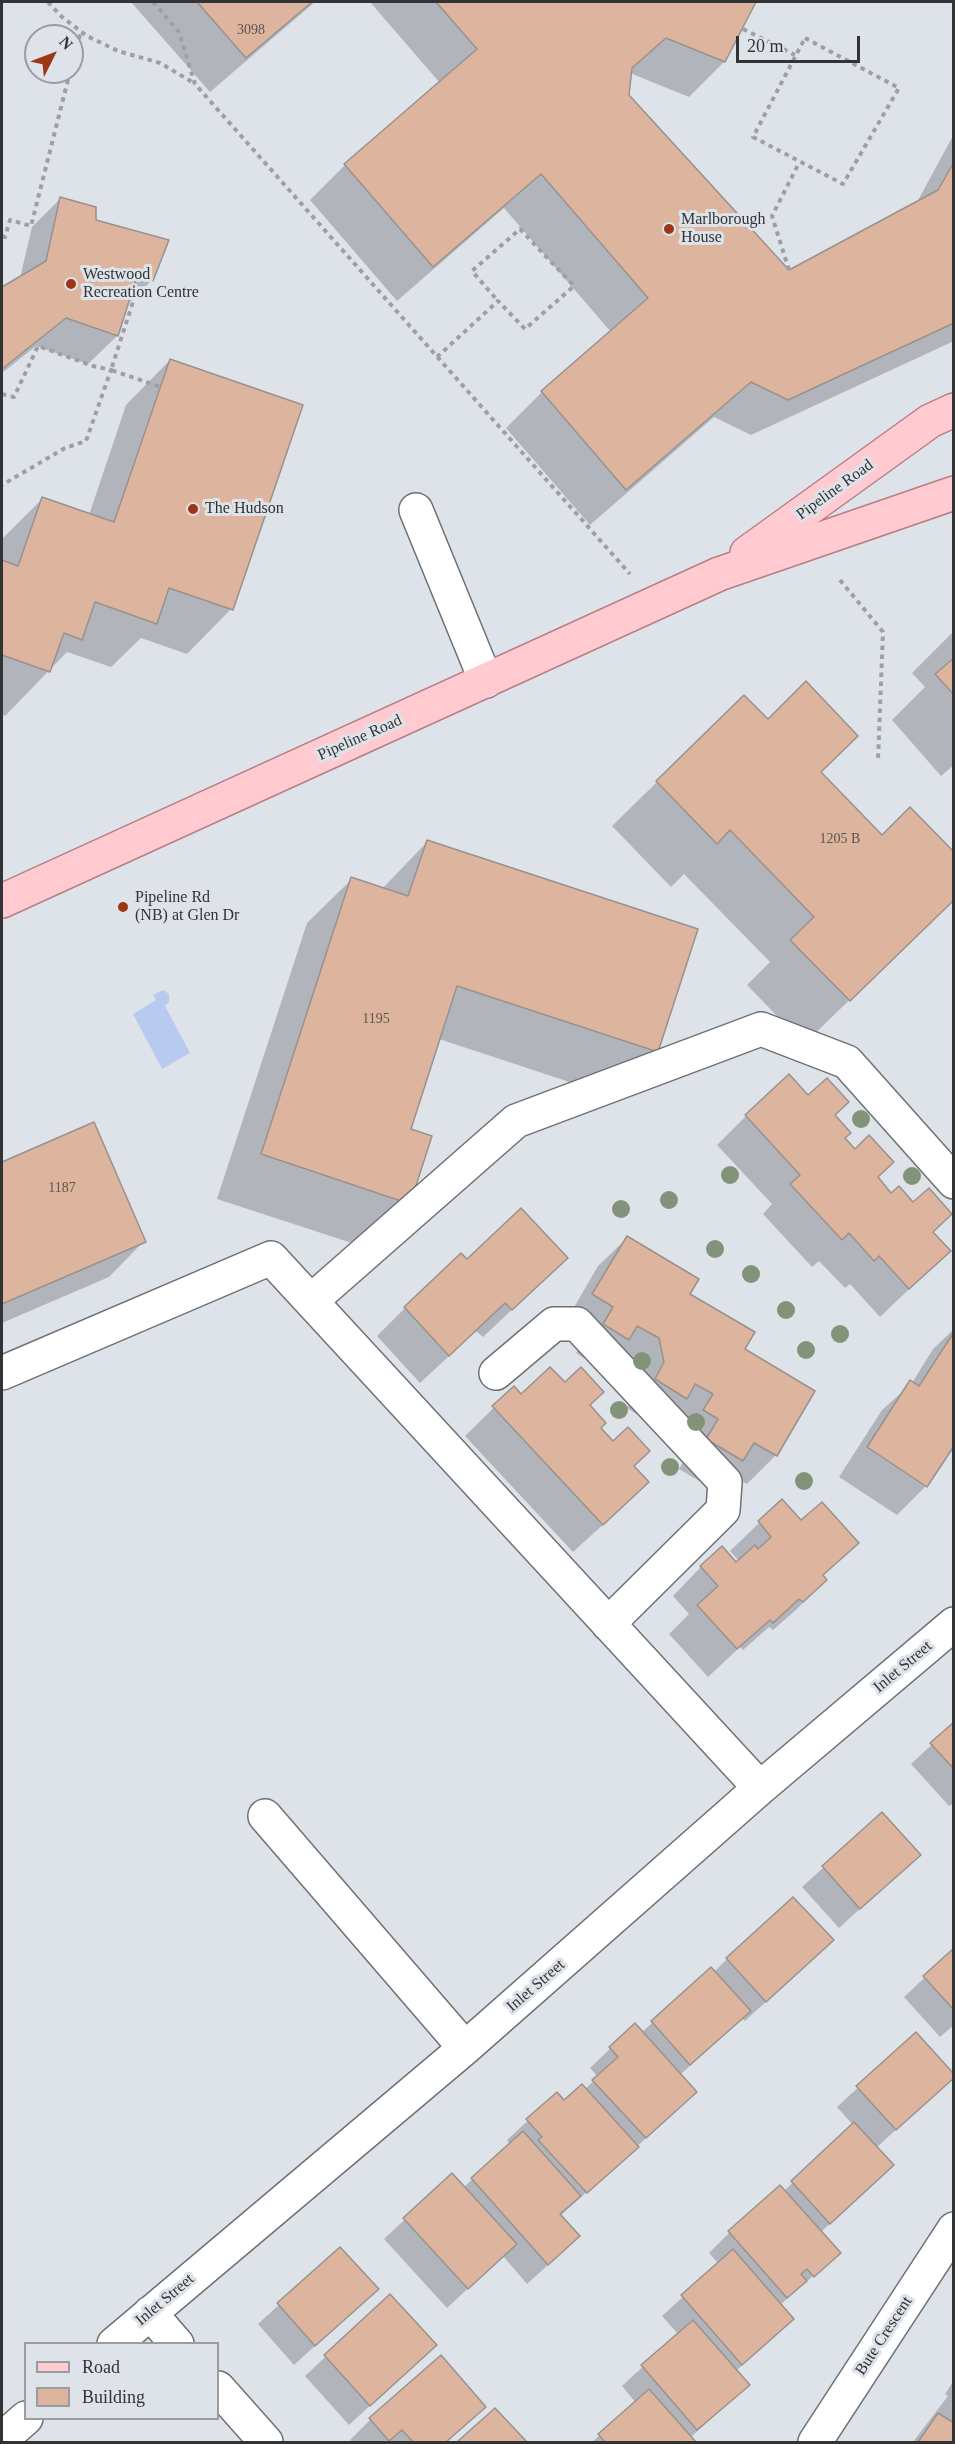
<!DOCTYPE html>
<html>
<head>
<meta charset="utf-8">
<style>
  body { margin:0 }
  #map { position:relative; width:955px; height:2444px; overflow:hidden; background:#dee3ea; font-family:"Times New Roman",serif }
  canvas { display:block }
  .frame { position:absolute; inset:0; border:3px solid #313335; pointer-events:none }
  .legend { position:absolute; left:24px; top:2342px; width:195px; height:78px; box-sizing:border-box; background:#dee3ea; border:2px solid #999da2; margin:0; padding:8px 10px; list-style:none; font-size:18px; color:#313335 }
  .legend li { display:flex; align-items:center; gap:12px; height:30px }
  .legend b { width:30px; border:2px solid #999da2 }
  .north { position:absolute; left:24px; top:24px; width:60px; height:60px; box-sizing:border-box; background:#dee3ea; border:2px solid #999da2; border-radius:50%; rotate:48deg; font-size:16px; font-weight:700; line-height:24px; text-align:center; color:#313335 }
  .north::after { content:''; display:block; margin:auto; width:21px; height:27px; background:#9d3517; clip-path:polygon(50% 0,100% 100%,50% 72%,0 100%) }
  .scale { position:absolute; left:736px; top:36px; width:124px; height:27px; box-sizing:border-box; border:3px solid #313335; border-top:0; padding-left:8px; font-size:18px; line-height:21px; white-space:nowrap; color:#313335; -webkit-text-stroke:4px #dee3ea; paint-order:stroke }
</style>
</head>
<body>
<div id="map">
<canvas width="955" height="2444"></canvas>
<div class="frame"></div>
<ul class="legend">
<li><b style="height:8px;background:#ffcad0"></b>Road</li>
<li><b style="height:16px;background:#ddb59e"></b>Building</li>
</ul>
<div class="north">N</div>
<div class="scale">20 m</div>
</div>
<script>
const c = document.querySelector('canvas').getContext('2d');
c.lineJoin = 'round';
function paint(path, color) {
  c.fillStyle = color;
  c.fill(path, 'evenodd');
}
function shape(rows) {
  const path = new Path2D();
  for (const r of rows) {
    path.moveTo(r[0], r[1]);
    for (let i = 2; i < r.length; i += 2) path.lineTo(r[i], r[i + 1]);
  }
  return path;
}
function strokePath(path, color, width, dash) {
  c.strokeStyle = color;
  c.lineWidth = width;
  c.lineCap = dash ? 'butt' : 'round';
  c.setLineDash(dash || []);
  c.stroke(path);
}
function drawText(font, color, halo, rows, align = 'center') {
  c.font = font + ' "Times New Roman",serif';
  c.lineWidth = 6;
  c.setLineDash([]);
  c.textBaseline = 'middle';
  c.strokeStyle = halo;
  c.fillStyle = color;
  for (const [text, x, y, turn = 0] of rows) {
    c.save();
    c.translate(x, y);
    c.rotate((+turn || 0) * Math.PI / 180);
    c.textAlign = isNaN(turn) ? turn : align;
    if (halo) c.strokeText(text, 0, 0);
    c.fillText(text, 0, 0);
    c.restore();
  }
}
const water = shape([
  [163,990,169,994,169,1002,165,1006,190,1053,162,1069,133,1014,156,1000,153,995]
]);
const shadow = shape([
  [131,2,315,2,210,92],
  [370,2,754,2,724,62,689,97,630,73,627,96,789,271,916,204,954,134,954,341,751,435,714,417,590,525,506,428,542,392,611,332,504,208,397,301,310,200,345,165,440,83],
  [60,199,95,221,152,280,126,306,117,336,88,364,36,346,2,373,2,289,20,278,32,227],
  [170,360,231,609,187,654,141,638,111,667,67,652,5,716,2,714,2,539,42,499,89,515,126,405],
  [954,631,954,765,941,776,892,720,925,687,912,673],
  [744,697,882,837,931,921,804,1044,747,985,770,962,684,874,671,887,612,826],
  [427,842,657,1051,612,1096,439,1039,409,1130,409,1203,364,1247,217,1199,307,923,352,879,382,889],
  [808,1098,833,1116,843,1139,876,1178,949,1251,880,1317,850,1284,845,1288,819,1261,812,1267,763,1214,772,1204,717,1145,746,1116],
  [93,1124,144,1241,109,1277,2,1323,2,1164],
  [627,1238,743,1350,776,1455,747,1484,729,1473,713,1489,679,1469,691,1448,627,1408,636,1392,576,1353,586,1336,565,1323,598,1266],
  [466,1261,537,1286,483,1337,476,1331,420,1383,377,1336,405,1308],
  [954,1329,954,1446,926,1486,897,1515,839,1477,882,1410,912,1383,933,1349],
  [514,1388,521,1396,588,1406,599,1428,632,1467,618,1511,573,1552,465,1436],
  [782,1501,801,1522,856,1542,822,1576,825,1580,797,1609,773,1630,769,1627,743,1650,740,1647,708,1677,669,1634,689,1614,673,1596,701,1567,736,1564,739,1561,730,1551],
  [954,1724,954,1803,949,1806,911,1764],
  [882,1814,919,1855,839,1928,802,1887],
  [954,1950,954,2025,940,2037,904,1997],
  [727,1959,811,1960,745,2021,742,2018,680,2075,675,2112,560,2216,578,2236,558,2256,527,2284,503,2256,447,2308,384,2239,452,2175,463,2188,510,2144,507,2140,557,2094,564,2102,585,2089,598,2077,590,2068,635,2025,641,2033,711,1969,714,1972],
  [916,2034,933,2096,876,2148,871,2185,821,2232,839,2253,780,2305,792,2319,736,2371,748,2385,690,2438,694,2442,592,2442,636,2403,622,2386,678,2334,662,2316,719,2264,709,2253,729,2233,784,2191,853,2125,837,2107],
  [340,2249,377,2289,294,2365,258,2324],
  [390,2296,414,2365,349,2425,305,2376],
  [954,2380,954,2442,913,2442,948,2396,945,2394],
  [484,2407,446,2442,353,2442,350,2440,370,2420],
  [495,2410,525,2442,459,2442]
]);
const building = shape([
  [197,2,312,2,246,58,197,2],
  [436,2,756,2,725,62,666,38,632,68,629,95,789,270,938,190,954,162,954,323,788,400,751,382,626,490,541,391,648,298,541,174,433,267,344,164,477,49,436,2],
  [60,197,96,207,96,220,169,240,153,281,137,276,118,336,66,318,2,369,2,287,46,261,60,197],
  [170,359,303,405,233,610,169,588,157,624,95,602,82,640,64,633,50,672,2,655,2,560,18,566,42,497,114,522,170,359],
  [954,658,954,695,935,674,954,658],
  [806,681,858,736,821,772,882,835,910,807,954,852,954,900,850,1001,790,940,814,917,730,830,717,844,656,781,744,695,768,719,806,681],
  [427,840,698,929,658,1052,457,986,411,1129,432,1136,410,1204,261,1154,351,877,408,896,427,840],
  [789,1074,808,1095,827,1078,849,1102,835,1115,851,1133,845,1138,855,1149,869,1135,894,1162,878,1177,891,1193,899,1186,913,1202,929,1188,952,1214,933,1232,951,1251,909,1289,879,1256,874,1261,849,1233,842,1240,790,1184,800,1175,745,1115,789,1074],
  [94,1122,146,1242,2,1304,2,1162,94,1122],
  [521,1208,568,1258,512,1310,505,1303,449,1356,404,1307,461,1253,467,1259,521,1208],
  [627,1236,699,1279,690,1294,755,1332,745,1349,815,1391,777,1456,754,1443,743,1461,706,1439,718,1419,703,1410,713,1394,695,1384,687,1399,655,1379,664,1362,659,1338,637,1326,629,1340,603,1324,613,1307,592,1294,627,1236],
  [954,1332,954,1446,927,1487,867,1447,910,1380,919,1386,954,1332],
  [550,1367,565,1382,581,1367,604,1392,590,1405,606,1423,601,1428,613,1441,628,1427,650,1451,634,1466,649,1482,603,1525,492,1406,514,1386,521,1394,550,1367],
  [782,1499,801,1520,822,1502,859,1543,823,1575,827,1580,803,1602,799,1599,773,1623,770,1620,737,1649,697,1605,718,1586,700,1566,722,1546,736,1562,755,1545,758,1549,771,1537,758,1521,782,1499],
  [954,1722,954,1769,930,1743,954,1722],
  [882,1812,921,1855,860,1909,822,1866,882,1812],
  [793,1897,834,1940,766,2002,726,1958,793,1897],
  [954,1948,954,2010,923,1976,954,1948],
  [711,1967,751,2011,690,2065,651,2021,711,1967],
  [635,2023,697,2092,646,2138,592,2080,618,2057,609,2047,635,2023],
  [916,2032,954,2074,954,2078,896,2130,856,2086,916,2032],
  [582,2084,639,2147,587,2193,538,2140,542,2137,526,2119,557,2092,564,2100,582,2084],
  [854,2122,894,2165,830,2224,791,2181,854,2122],
  [523,2131,581,2196,560,2214,580,2236,548,2265,471,2178,523,2131],
  [452,2173,517,2244,468,2289,403,2218,452,2173],
  [780,2185,841,2253,814,2277,807,2269,801,2274,807,2281,787,2298,728,2231,780,2185],
  [340,2247,379,2289,315,2346,277,2303,340,2247],
  [733,2249,794,2319,742,2365,681,2295,733,2249],
  [390,2294,437,2345,370,2406,324,2355,390,2294],
  [693,2320,750,2385,697,2430,641,2365,693,2320],
  [441,2355,486,2407,446,2442,413,2442,402,2430,389,2441,369,2418,441,2355],
  [649,2389,696,2442,605,2442,598,2434,649,2389],
  [495,2408,527,2442,457,2442,495,2408],
  [938,2413,954,2423,954,2442,918,2442,938,2413]
]);
const path = shape([
  [48,2,62,17,87,36,118,51,160,63,194,83],
  [153,2,179,32,195,84,630,574],
  [743,29,795,55],
  [805,38,899,88,843,184,753,137,805,38],
  [72,65,81,31],
  [2,236,5,237,10,220,31,226,70,72],
  [789,270,772,216,799,163],
  [141,277,111,370,161,387],
  [437,357,498,301,525,329,574,286,520,229,472,271,498,301],
  [2,394,14,397,38,346,93,366,111,370,86,441,65,448,2,485],
  [840,580,883,632,878,760]
]);
const minor = shape([
  [416,510,486,681],
  [311,1301,516,1121,761,1029,847,1062,954,1182],
  [2,1373,271,1258,760,1788],
  [496,1373,554,1324,577,1324,725,1482,723,1510,608,1624],
  [265,1816,465,2048],
  [150,2313,177,2344],
  [114,2344,465,2048,760,1788,954,1624],
  [218,2388,266,2442],
  [2,2439,26,2418],
  [815,2442,954,2229]
]);
const major = shape([
  [747,553,930,421,954,410],
  [2,901,719,574,954,493]
]);
const trees = [
  [861,1119],
  [730,1175],
  [912,1176],
  [669,1200],
  [621,1209],
  [715,1249],
  [751,1274],
  [786,1310],
  [840,1334],
  [806,1350],
  [642,1361],
  [619,1410],
  [696,1422],
  [670,1467],
  [804,1481]
];
const markers = [
  [669,229,6,"#9d3517"],
  [71,284,6,"#9d3517"],
  [193,509,6,"#9d3517"],
  [123,907,6,"#9d3517"]
];
const numberNames = [
  ["3098",251,30],
  ["1205 B",840,839],
  ["1195",376,1019],
  ["1187",62,1188]
];
const poiNames = [
  ["Marlborough",681,220],
  ["House",681,238],
  ["Westwood",83,275],
  ["Recreation Centre",83,293],
  ["The Hudson",205,509],
  ["Pipeline Rd",135,898],
  ["(NB) at Glen Dr",135,916]
];
const streetNames = [
  ["Pipeline Road",835,490,-36],
  ["Pipeline Road",360,738,-24],
  ["Inlet Street",903,1667,-40],
  ["Inlet Street",536,1986,-41],
  ["Inlet Street",165,2300,-40],
  ["Bute Crescent",884,2336,-57]
];
paint(water, '#b8caef');
paint(shadow, '#0003');
paint(building, '#ddb59e');
strokePath(building, '#98918d', 1.5);
strokePath(minor, '#6c7176', 36);
strokePath(major, '#b77e85', 36);
strokePath(path, '#9ca0a5', 4, [4.5, 4.5]);
strokePath(minor, '#fff', 33);
strokePath(major, '#ffcad0', 33);
c.fillStyle = '#839379';
for (const [x, y] of trees) {
  c.beginPath();
  c.arc(x, y, 9, 0, 2 * Math.PI);
  c.fill();
}
for (const [x, y, r, color] of markers) {
  const dot = new Path2D();
  dot.arc(x, y, r, 0, 2 * Math.PI);
  c.fillStyle = color;
  c.fill(dot);
  strokePath(dot, '#dee3ea', 2);
}
drawText('14px', '#5c544f', null, numberNames);
drawText('16px', '#313335', '#dee3ea', poiNames, 'left');
drawText('16px', '#313335', '#dee3ea', streetNames);
</script>
</body>
</html>
